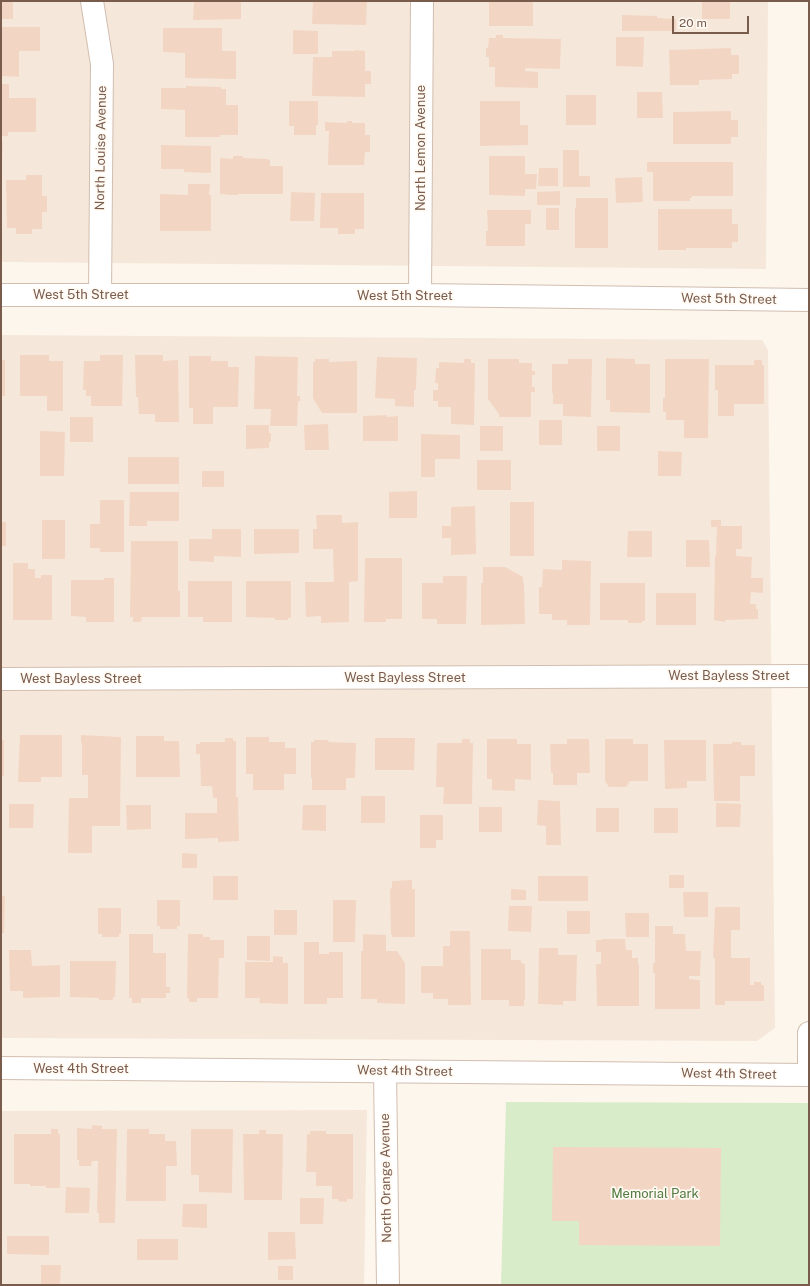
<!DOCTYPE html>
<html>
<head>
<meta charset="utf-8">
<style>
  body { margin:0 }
  #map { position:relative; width:810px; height:1286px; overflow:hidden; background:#fdf6ec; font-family:"Public Sans",sans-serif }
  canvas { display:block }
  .frame { position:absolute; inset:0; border:2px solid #7a5c4d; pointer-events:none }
  .scale { position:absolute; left:672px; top:16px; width:77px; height:18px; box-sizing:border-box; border:2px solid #7a5c4d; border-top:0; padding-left:5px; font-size:12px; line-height:14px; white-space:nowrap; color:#7a5c4d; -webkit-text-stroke:3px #fffaf3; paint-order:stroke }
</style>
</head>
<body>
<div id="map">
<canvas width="810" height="1286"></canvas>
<div class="frame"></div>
<div class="scale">20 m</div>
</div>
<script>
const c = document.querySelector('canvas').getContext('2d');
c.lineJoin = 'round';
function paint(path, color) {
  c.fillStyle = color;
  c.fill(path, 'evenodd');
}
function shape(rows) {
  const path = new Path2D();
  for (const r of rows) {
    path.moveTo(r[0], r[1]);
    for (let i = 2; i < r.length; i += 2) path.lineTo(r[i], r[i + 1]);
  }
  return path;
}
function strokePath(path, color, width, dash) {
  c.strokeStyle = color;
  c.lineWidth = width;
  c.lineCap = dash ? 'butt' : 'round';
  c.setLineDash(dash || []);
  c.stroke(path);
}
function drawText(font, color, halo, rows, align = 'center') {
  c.font = font + ' "Public Sans",sans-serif';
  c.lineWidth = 3.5;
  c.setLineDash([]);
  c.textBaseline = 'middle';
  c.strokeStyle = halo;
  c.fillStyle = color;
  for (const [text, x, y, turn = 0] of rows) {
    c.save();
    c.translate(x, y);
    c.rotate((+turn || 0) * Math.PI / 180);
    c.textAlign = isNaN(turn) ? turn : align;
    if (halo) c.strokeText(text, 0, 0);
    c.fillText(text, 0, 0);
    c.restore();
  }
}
const residential = shape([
  [1,1,768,1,766,269,1,262],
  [1,335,762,340,768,350,775,1028,757,1041,1,1038],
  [367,1110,364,1285,1,1285,1,1111]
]);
const green = shape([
  [506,1102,809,1103,809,1285,501,1285]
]);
const building = shape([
  [1,1,13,1,13,19,1,19],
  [194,1,241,1,241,19,193,20],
  [313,1,367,1,366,25,312,24],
  [489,1,533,1,533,26,489,26],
  [702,1,730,1,730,19,702,19],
  [622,15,657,16,657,18,676,19,676,31,622,31],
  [1,27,40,27,40,51,19,51,19,77,1,76],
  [163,28,222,28,222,51,236,51,236,79,185,78,185,53,163,52],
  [293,30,318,31,318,54,293,54],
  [496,35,503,35,503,38,561,39,560,69,525,68,525,71,538,72,538,88,495,87,495,67,489,67,489,57,486,57,486,48,488,48,489,38,496,38],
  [616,37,644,37,643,67,616,66],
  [731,48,731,55,739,55,739,74,732,74,732,79,699,80,699,85,670,85,669,50],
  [355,50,365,51,365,71,371,71,371,84,365,84,365,97,312,96,313,57,332,57,332,51,355,51],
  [1,84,9,84,9,98,36,98,36,132,8,132,8,136,1,136],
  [186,86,221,87,221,89,226,89,226,105,238,105,238,135,220,135,220,137,185,137,185,110,161,109,161,88,186,88],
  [637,92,662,92,663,118,637,118],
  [566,95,596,95,596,125,566,125],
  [289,101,318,101,318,125,316,125,316,135,294,135,294,126,289,126],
  [480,101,520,101,520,125,528,125,528,145,480,146],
  [731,111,731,120,738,120,738,137,731,137,731,144,673,144,673,112],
  [347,121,352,121,352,123,365,123,365,135,370,135,370,152,365,152,364,165,328,165,329,131,325,131,325,122,347,123],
  [1,142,3,142,2,163,1,163],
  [161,145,211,146,211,173,184,172,184,169,161,169],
  [563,150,579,150,579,176,590,176,590,187,563,187],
  [233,156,243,156,243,158,268,159,268,160,270,160,270,166,283,166,283,194,238,194,238,195,232,195,220,194,220,158,233,159],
  [489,156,525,156,525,174,537,174,536,189,525,189,525,196,489,195],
  [647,162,733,162,733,196,692,196,692,198,690,198,690,201,653,201,653,172,647,172],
  [539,168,558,168,558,186,538,186],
  [26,175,42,175,42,196,47,196,47,212,42,212,42,229,32,229,32,234,16,234,16,228,7,228,6,180,26,180],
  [642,177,643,202,616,203,615,178],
  [188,184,210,184,209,195,211,195,211,231,160,231,160,194,188,195],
  [560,191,560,205,537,205,537,192],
  [291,192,315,193,314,221,290,221],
  [321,193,364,193,364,229,355,229,355,234,338,234,338,228,320,228],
  [576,198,608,198,608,248,575,248,575,208,576,208],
  [546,208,559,208,559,230,546,230],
  [658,209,732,209,732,224,738,224,738,242,732,242,732,248,686,248,686,250,658,250],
  [487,210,531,210,531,224,525,224,525,246,486,246,486,231,488,231],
  [20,355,49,355,49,361,63,361,63,411,47,411,47,396,20,396],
  [100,355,123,355,122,406,91,406,91,396,86,396,86,390,83,390,84,361,100,361],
  [135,355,163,355,163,361,178,360,179,422,155,422,155,414,139,414,138,397,136,397],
  [189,356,211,356,211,361,228,361,228,367,239,367,238,407,213,407,213,424,193,424,193,408,189,408],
  [255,356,298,357,297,396,300,396,300,401,298,401,297,426,270,426,271,409,254,409],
  [377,357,417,358,416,390,414,390,414,407,395,406,395,399,375,398],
  [606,358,635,359,635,364,650,364,650,413,610,412,610,400,606,400],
  [315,359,329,359,329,362,357,361,357,413,322,413,313,398,313,362,315,362],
  [464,359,471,359,471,363,475,363,474,425,451,424,451,407,438,407,438,401,433,401,433,390,438,390,438,383,435,383,436,368,439,368,439,362,464,363],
  [488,359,519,359,519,363,532,363,532,371,535,371,535,375,532,375,532,387,535,387,535,392,531,392,531,417,499,417,499,414,488,399],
  [568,359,592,359,591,417,563,416,563,404,553,404,553,393,552,393,552,364,568,364],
  [665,359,709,359,708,438,684,438,684,420,666,420,666,412,663,412,663,398,665,398],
  [1,360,5,360,5,396,1,396],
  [754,360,762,360,762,365,764,365,764,404,734,404,734,416,718,416,718,390,715,390,715,365,754,365],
  [387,415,387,417,398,416,398,441,363,441,363,416],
  [70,417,93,417,93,442,70,442],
  [539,420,562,420,562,445,539,445],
  [328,424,329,450,305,450,304,425],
  [246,425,269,425,269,433,271,433,271,442,269,442,269,448,246,449],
  [480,426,503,426,503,451,480,451],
  [597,426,620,426,620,451,597,451],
  [40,431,65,432,64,476,40,476],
  [421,434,460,435,460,459,435,459,435,477,421,477],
  [658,451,682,452,681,476,658,476],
  [128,457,179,457,179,484,128,484],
  [477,460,511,460,511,490,477,490],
  [202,471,224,471,224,487,202,487],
  [417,491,417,518,389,518,389,492],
  [130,492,179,492,179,521,147,521,147,526,129,526],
  [100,500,124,500,124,552,100,552,100,548,90,548,90,524,100,524],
  [510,502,534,502,534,556,510,556],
  [475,506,476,554,451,555,451,538,442,538,442,526,451,526,451,507],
  [316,515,342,515,342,523,358,522,358,581,349,582,349,622,321,623,321,616,306,617,305,582,334,582,333,549,313,549,313,529,317,529],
  [42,520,65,520,65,559,42,559],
  [711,520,721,520,721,526,742,526,742,549,736,549,736,556,752,557,751,578,763,578,763,593,751,592,750,604,756,604,756,609,758,609,758,619,725,620,725,622,714,620,715,556,716,556,717,527,711,527],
  [1,522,6,522,6,546,1,546],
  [212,529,241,529,241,557,214,556,214,562,189,561,189,539,212,539],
  [254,529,299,529,299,553,254,554],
  [628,531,652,531,652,557,627,557],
  [686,540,709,540,710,567,686,567],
  [131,541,178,541,178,591,180,591,180,617,142,617,141,622,133,622,133,617,130,617],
  [365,558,402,558,402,619,386,619,386,622,364,622],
  [562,560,591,561,590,625,567,625,567,620,552,620,552,614,539,614,539,587,542,587,543,569,562,570],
  [13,563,28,563,28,569,35,569,35,578,41,578,41,575,52,575,52,620,13,620],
  [483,567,505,567,523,577,523,583,524,583,525,624,481,625,481,583,483,583],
  [443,576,467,576,466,624,437,624,437,619,422,619,422,583,443,583],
  [104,578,114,578,114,622,86,622,86,617,71,616,71,580,104,580],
  [188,581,232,581,232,622,203,622,203,617,188,617],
  [246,581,291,581,291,618,288,618,288,620,275,620,275,618,246,617],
  [600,583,645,583,645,621,642,621,642,623,628,623,628,620,600,620],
  [656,593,696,593,696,625,656,625],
  [20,735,62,735,62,777,41,777,41,782,18,782],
  [81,735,121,737,120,826,92,826,92,853,68,853,69,798,88,798,88,775,82,775,82,743,81,743],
  [136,736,164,736,164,741,179,741,180,777,136,777],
  [246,737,269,737,269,742,285,742,285,748,296,748,296,774,284,774,284,790,253,790,253,774,246,774],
  [225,738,233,738,233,741,236,741,236,797,238,797,239,841,218,842,218,838,185,839,185,813,217,813,217,798,213,798,212,786,201,786,200,754,196,754,196,744,200,744,200,742,225,742],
  [375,738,415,738,414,770,375,770],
  [462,739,470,739,470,743,473,743,472,804,443,804,444,787,436,787,437,743,462,743],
  [487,739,517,739,517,744,531,744,531,780,515,779,515,791,492,790,492,779,487,779],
  [567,739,589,739,590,773,577,773,577,785,553,785,553,773,551,773,550,744,567,744],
  [605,739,633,739,633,744,648,744,648,781,630,781,626,787,609,787,605,781],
  [1,740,4,740,4,776,1,776],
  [314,740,329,740,328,742,356,743,355,778,346,778,346,790,312,790,312,778,311,778,311,742,314,742],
  [664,740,706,740,706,781,687,781,687,788,665,789],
  [732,742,741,742,741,745,755,745,755,776,740,776,740,801,714,801,713,744,732,744],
  [361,796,385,796,385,823,361,823],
  [538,800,560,801,561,845,546,845,546,826,537,825],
  [716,803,741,804,740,827,716,827],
  [9,804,34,804,33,828,9,828],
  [126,805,151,805,151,829,127,830],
  [303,805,326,805,326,831,302,830],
  [479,807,502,807,502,832,479,832],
  [596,808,619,808,619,832,596,832],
  [654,808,678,808,678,833,654,833],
  [420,815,443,815,443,840,436,840,436,848,420,848],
  [182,853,197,854,197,868,182,868],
  [669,875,684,875,684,888,669,888],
  [213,876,238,876,238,900,213,900],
  [538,876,588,876,588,901,538,901],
  [412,880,412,889,415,889,415,937,392,937,392,935,391,935,390,889,392,888,392,881],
  [511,889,526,890,526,900,511,900],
  [683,892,708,892,708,917,684,917],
  [1,896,5,896,4,933,1,933],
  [157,900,180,900,180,926,177,926,177,929,160,929,160,926,157,926],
  [333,900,356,900,355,942,333,942],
  [509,906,532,906,531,932,508,931],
  [715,907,740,907,740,930,731,930,731,958,750,958,750,985,754,985,754,982,761,982,761,985,764,985,764,1001,725,1001,725,1005,715,1005,715,958,713,958],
  [98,908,121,908,121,934,119,934,119,937,102,937,102,934,98,934],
  [274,910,297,910,297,935,274,935],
  [567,911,590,911,590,934,567,934],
  [625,913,649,913,649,937,626,937],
  [655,926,673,926,673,934,685,934,686,951,701,951,700,976,689,976,689,979,700,980,700,1009,655,1009,655,973,653,973,653,963,655,963],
  [450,931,470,931,471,1005,448,1005,448,999,433,999,433,993,421,993,421,966,443,966,443,946,450,946],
  [129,934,153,934,153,953,166,953,166,987,170,987,170,993,166,993,166,998,141,998,141,1003,132,1003,132,998,129,998],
  [188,934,203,934,203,937,210,937,210,940,224,940,224,958,219,958,218,998,197,998,197,1002,189,1002,189,998,187,998],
  [363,934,386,935,386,951,397,951,405,963,405,1004,377,1003,377,999,361,999,361,951,363,951],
  [247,936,270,936,270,961,247,960],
  [602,939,625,939,626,950,632,950,632,958,638,958,638,964,639,964,639,1006,597,1006,596,964,601,964,601,952,596,952,596,940,602,940],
  [304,942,319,942,319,954,329,954,329,952,343,952,343,998,327,998,327,1004,304,1004],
  [539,948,558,948,558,955,577,955,576,1001,563,1001,563,1005,538,1004],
  [481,949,511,949,511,960,521,960,521,963,525,964,525,1000,524,1000,524,1006,509,1006,509,1000,481,1000],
  [9,950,31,950,32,966,60,965,60,997,23,998,23,991,10,991],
  [273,956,283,957,283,963,288,963,288,1004,259,1003,260,998,245,998,245,962,273,962],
  [70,961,116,961,115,997,113,997,113,1000,99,1000,99,998,70,997],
  [92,1125,102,1126,102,1129,117,1129,115,1223,99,1223,99,1213,97,1213,98,1161,92,1161,91,1166,79,1166,79,1160,77,1160,77,1128,92,1129],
  [51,1129,58,1129,58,1134,60,1134,60,1188,46,1188,46,1186,30,1186,30,1184,14,1184,14,1134,51,1134],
  [127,1129,149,1129,149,1134,165,1134,165,1141,176,1141,177,1166,166,1166,166,1201,126,1201],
  [191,1129,233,1129,232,1193,199,1192,199,1175,191,1175],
  [259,1130,266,1130,266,1134,283,1134,282,1200,244,1200,243,1134,259,1134],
  [310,1131,326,1131,326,1134,353,1134,353,1199,347,1199,347,1202,338,1201,338,1199,332,1199,332,1186,316,1186,316,1172,306,1172,307,1134,310,1134],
  [553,1147,721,1148,720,1246,579,1245,579,1221,552,1221],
  [66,1187,90,1188,89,1213,65,1213],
  [300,1198,324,1198,323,1224,300,1224],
  [183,1204,207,1204,207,1228,182,1227],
  [268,1232,295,1232,296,1259,268,1260],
  [7,1236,49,1236,49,1255,7,1254],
  [137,1239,178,1239,178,1260,137,1260],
  [41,1265,61,1265,60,1285,41,1285],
  [278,1266,293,1266,293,1280,278,1280]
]);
const minor = shape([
  [92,1,102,64,100,295],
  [1,295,420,295,809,300],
  [420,295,422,1],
  [1,679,809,676],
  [1,1068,809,1075],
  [385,1071,388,1285],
  [809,1075,809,1033]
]);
const streetNames = [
  ["North Louise Avenue",101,148,-89],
  ["North Lemon Avenue",421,148,-90],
  ["West 5th Street",81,295],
  ["West 5th Street",405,296],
  ["West 5th Street",729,299,1],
  ["West Bayless Street",729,676],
  ["West Bayless Street",405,678],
  ["West Bayless Street",81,679],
  ["West 4th Street",81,1069],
  ["West 4th Street",405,1071,1],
  ["West 4th Street",729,1074,1],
  ["North Orange Avenue",386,1178,-91]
];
const parkNames = [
  ["Memorial Park",655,1194]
];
paint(residential, '#f5e8da');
paint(green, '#d8ecc9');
paint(building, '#f3d5c3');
strokePath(minor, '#d1beb0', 24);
strokePath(minor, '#fff', 22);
drawText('13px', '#7a5c4d', '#fffaf3', streetNames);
drawText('13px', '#537a41', '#fffaf3', parkNames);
</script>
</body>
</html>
